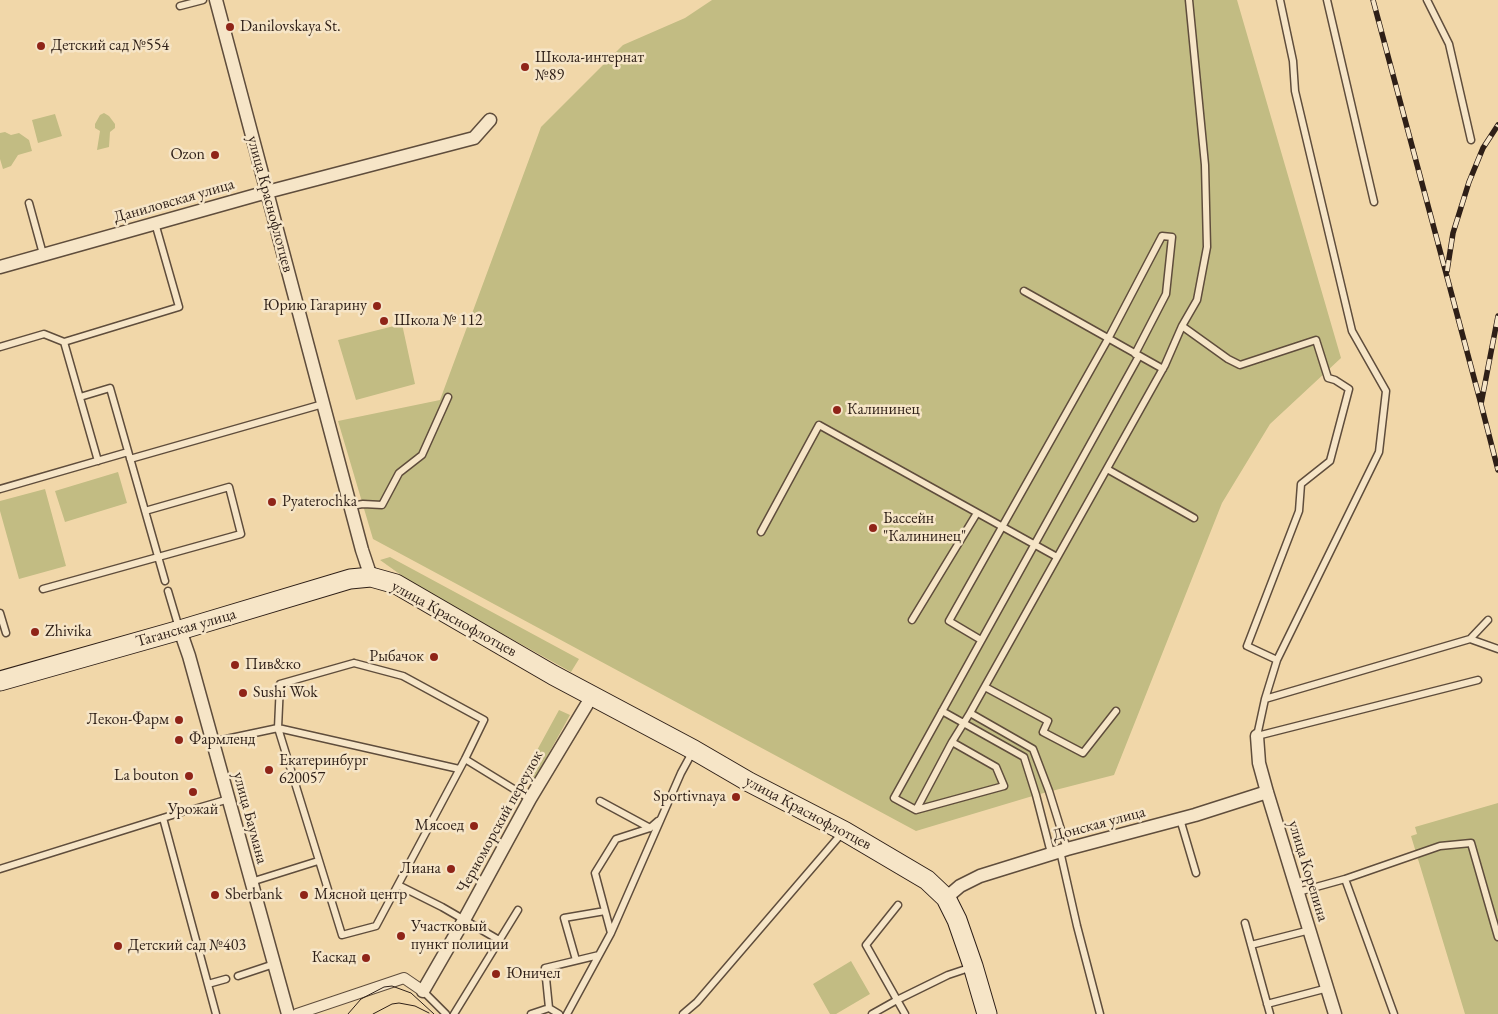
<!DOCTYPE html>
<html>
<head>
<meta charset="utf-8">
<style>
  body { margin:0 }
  canvas { display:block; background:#f1d7a9 }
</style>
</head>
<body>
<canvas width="1498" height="1014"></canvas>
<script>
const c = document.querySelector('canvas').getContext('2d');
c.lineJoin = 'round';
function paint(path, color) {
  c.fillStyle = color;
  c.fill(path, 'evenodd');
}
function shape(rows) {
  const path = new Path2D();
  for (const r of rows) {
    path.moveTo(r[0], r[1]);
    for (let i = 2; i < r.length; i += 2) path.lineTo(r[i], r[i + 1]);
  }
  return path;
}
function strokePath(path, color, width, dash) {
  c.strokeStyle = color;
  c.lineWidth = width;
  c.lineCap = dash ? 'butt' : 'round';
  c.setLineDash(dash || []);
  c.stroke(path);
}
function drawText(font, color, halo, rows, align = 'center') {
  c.font = font + ' "EB Garamond",serif';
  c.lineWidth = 5;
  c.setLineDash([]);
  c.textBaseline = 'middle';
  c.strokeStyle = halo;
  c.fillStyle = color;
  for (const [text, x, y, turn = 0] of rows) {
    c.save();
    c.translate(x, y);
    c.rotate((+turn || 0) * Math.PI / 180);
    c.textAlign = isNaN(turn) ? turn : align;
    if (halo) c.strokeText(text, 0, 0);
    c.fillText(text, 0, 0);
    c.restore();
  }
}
const green = shape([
  [712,0,1237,0,1341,358,1270,424,1222,503,1114,775,1036,795,916,831,373,539,338,421,440,400,541,127,623,45,685,18],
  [104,113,109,116,115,124,115,128,110,132,109,147,97,150,100,131,95,128,95,124,100,115],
  [55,114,62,136,38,143,32,120],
  [5,132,11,135,19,133,29,140,32,151,18,155,11,166,3,169,0,159,0,133],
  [402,324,415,384,356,400,338,340],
  [118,472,127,503,65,522,55,491],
  [45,489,66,566,19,579,0,511,0,501],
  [390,557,579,659,571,672,415,585,380,560],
  [559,710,570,715,534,780,525,786,522,787,518,785],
  [1498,803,1498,1014,1465,1014,1411,836,1417,834,1415,827],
  [851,961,870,994,836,1014,830,1014,813,984]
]);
const service = shape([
  [1280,0,1293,61,1295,91,1352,331,1386,391,1379,452,1277,660,1265,699,1257,736,1478,680],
  [1327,0,1374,202],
  [1427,0,1449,44,1471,140],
  [180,6,203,0],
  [29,203,43,254],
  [1024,291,1163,369],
  [1182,326,1228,359,1240,365,1316,340,1328,378,1335,380,1349,389,1330,461,1301,484,1299,511,1247,646,1277,660],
  [64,342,98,461],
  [0,347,44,334,64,342,179,307,155,223],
  [80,397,110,388,165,581],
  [130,459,323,404],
  [1107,469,1194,518],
  [0,489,128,452],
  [350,506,363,504,382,505,399,473,422,455,448,397],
  [761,532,819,425,1057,557],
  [43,589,241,534,229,487,145,511],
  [168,591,179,628],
  [0,613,6,633],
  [912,620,977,513],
  [1470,639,1498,649],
  [981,640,949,621,1108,339,1162,236,1172,237,1166,294,1135,354],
  [354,663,403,676,484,720,465,759,376,926,342,935,278,728,280,684,354,663],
  [985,687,1048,721,1043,732,1083,753,1116,711],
  [1265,699,1470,639,1488,620],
  [942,711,1024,757,1036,795,1051,853],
  [970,713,952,742,996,767,1004,786,916,810,894,798,1139,356],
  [212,742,278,728,459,769],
  [465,759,530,799],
  [600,801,650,828],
  [191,810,229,799],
  [916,810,952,742],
  [163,818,216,1014],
  [1180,819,1196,873],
  [1067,849,1049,791,1033,749,970,713,1165,365,1182,326,1197,300,1207,247,1205,165,1189,0],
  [1060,851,1077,926,1100,1014],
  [0,869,182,812],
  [1345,879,1394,1014],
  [251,882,318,861],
  [398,885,442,907,499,940],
  [1298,892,1345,879,1440,846,1471,843,1498,937],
  [898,905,866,945,905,1014],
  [1245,923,1270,1014],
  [611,933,595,873,616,839,650,828,658,821],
  [1251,945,1310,930],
  [576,960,564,918,605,911],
  [238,976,274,964],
  [208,984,226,979],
  [423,991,446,1014],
  [1267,1004,1328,988],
  [454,1014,518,910],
  [531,1014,549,1008],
  [559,1014,549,1008,545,968,599,955],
  [567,1014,611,933,681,773,693,751],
  [683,1014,697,1002,843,832],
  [872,1014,897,1000,948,975,972,967]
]);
const pedestrian = shape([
  [297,1014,404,978,423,991]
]);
const minor = shape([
  [216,0,362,550,371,577],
  [0,267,267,192,474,138,490,120],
  [180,630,189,656,288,1014],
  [1257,736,1259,763,1267,792,1335,1014],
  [946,898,960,886,980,876,1067,849,1195,815,1267,792],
  [423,991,464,920,530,799,592,696]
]);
const secondary = shape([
  [0,681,180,630,350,579,371,577,396,584,553,675,694,750,749,782,844,831,927,880,946,898,957,920,973,966,987,1014]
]);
const tram = shape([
  [348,1014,361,999,384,987,392,986,411,993,434,1014],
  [373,1014,392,1004,399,1003,415,1006,429,1013]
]);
const rail = shape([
  [1373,0,1481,404],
  [1447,271,1453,233,1469,182,1483,148,1498,125],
  [1498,316,1481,404,1498,470]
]);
const markers = [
  [230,27,5,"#8f2418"],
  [41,46,5,"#8f2418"],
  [525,67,5,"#8f2418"],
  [215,155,5,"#8f2418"],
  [377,306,5,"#8f2418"],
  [384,321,5,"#8f2418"],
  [837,410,5,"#8f2418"],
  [272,502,5,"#8f2418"],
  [873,528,5,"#8f2418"],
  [35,632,5,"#8f2418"],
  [434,657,5,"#8f2418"],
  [235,665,5,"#8f2418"],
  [243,693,5,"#8f2418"],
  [179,720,5,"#8f2418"],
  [179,740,5,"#8f2418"],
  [269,770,5,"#8f2418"],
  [189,776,5,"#8f2418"],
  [193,792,5,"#8f2418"],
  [736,797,5,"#8f2418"],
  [474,826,5,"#8f2418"],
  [451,869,5,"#8f2418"],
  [215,895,5,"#8f2418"],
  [304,895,5,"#8f2418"],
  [401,936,5,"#8f2418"],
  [118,946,5,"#8f2418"],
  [366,958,5,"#8f2418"],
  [496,974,5,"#8f2418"]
];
const poiNames = [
  ["Danilovskaya St.",240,27],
  ["Детский сад №554",51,46],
  ["Школа-интернат",535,58],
  ["№89",535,76],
  ["Ozon",205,155,"right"],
  ["Юрию Гагарину",367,306,"right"],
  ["Школа № 112",394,321],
  ["Калининец",847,410],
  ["Pyaterochka",282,502],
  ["Бассейн",883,519],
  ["\"Калининец\"",883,537],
  ["Zhivika",45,632],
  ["Рыбачок",424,657,"right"],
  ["Пив&ко",245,665],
  ["Sushi Wok",253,693],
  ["Лекон-Фарм",169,720,"right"],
  ["Фармленд",189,740],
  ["Екатеринбург",279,761],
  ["620057",279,779],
  ["La bouton",179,776,"right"],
  ["Sportivnaya",726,797,"right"],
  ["Урожай",193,810,"center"],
  ["Мясоед",464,826,"right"],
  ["Лиана",441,869,"right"],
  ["Sberbank",225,895],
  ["Мясной центр",314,895],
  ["Участковый",411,927],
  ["пункт полиции",411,945],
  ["Детский сад №403",128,946],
  ["Каскад",356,958,"right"],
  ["Юничел",506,974]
];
const streetNames = [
  ["Даниловская улица",174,201,-16],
  ["улица Краснофлотцев",270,204,75],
  ["улица Краснофлотцев",454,619,29],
  ["Таганская улица",186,628,-16],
  ["улица Краснофлотцев",808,813,28],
  ["улица Баумана",250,818,75],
  ["Черноморский переулок",500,822,-61],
  ["Донская улица",1099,824,-15],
  ["улица Корепина",1308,871,73]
];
paint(green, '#c2bc83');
strokePath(service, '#5f4d3c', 9);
strokePath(pedestrian, '#5f4d3c', 12);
strokePath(minor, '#5f4d3c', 15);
strokePath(secondary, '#2e1f17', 21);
strokePath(service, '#f6e5c7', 6);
strokePath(pedestrian, '#f6e5c7', 10);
strokePath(minor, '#f6e5c7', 12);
strokePath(secondary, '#f6e5c7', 19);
strokePath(tram, '#2e1f17', 1);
strokePath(rail, '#2e1f17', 5.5);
strokePath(rail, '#f6e5c7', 4, [11]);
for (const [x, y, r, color] of markers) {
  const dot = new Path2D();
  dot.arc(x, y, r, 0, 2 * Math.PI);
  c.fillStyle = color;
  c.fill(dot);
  strokePath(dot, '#f6e5c7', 2);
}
drawText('16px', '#2e1f17', '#f6e5c7', poiNames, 'left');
drawText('16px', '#2e1f17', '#f6e5c7', streetNames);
</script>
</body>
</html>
